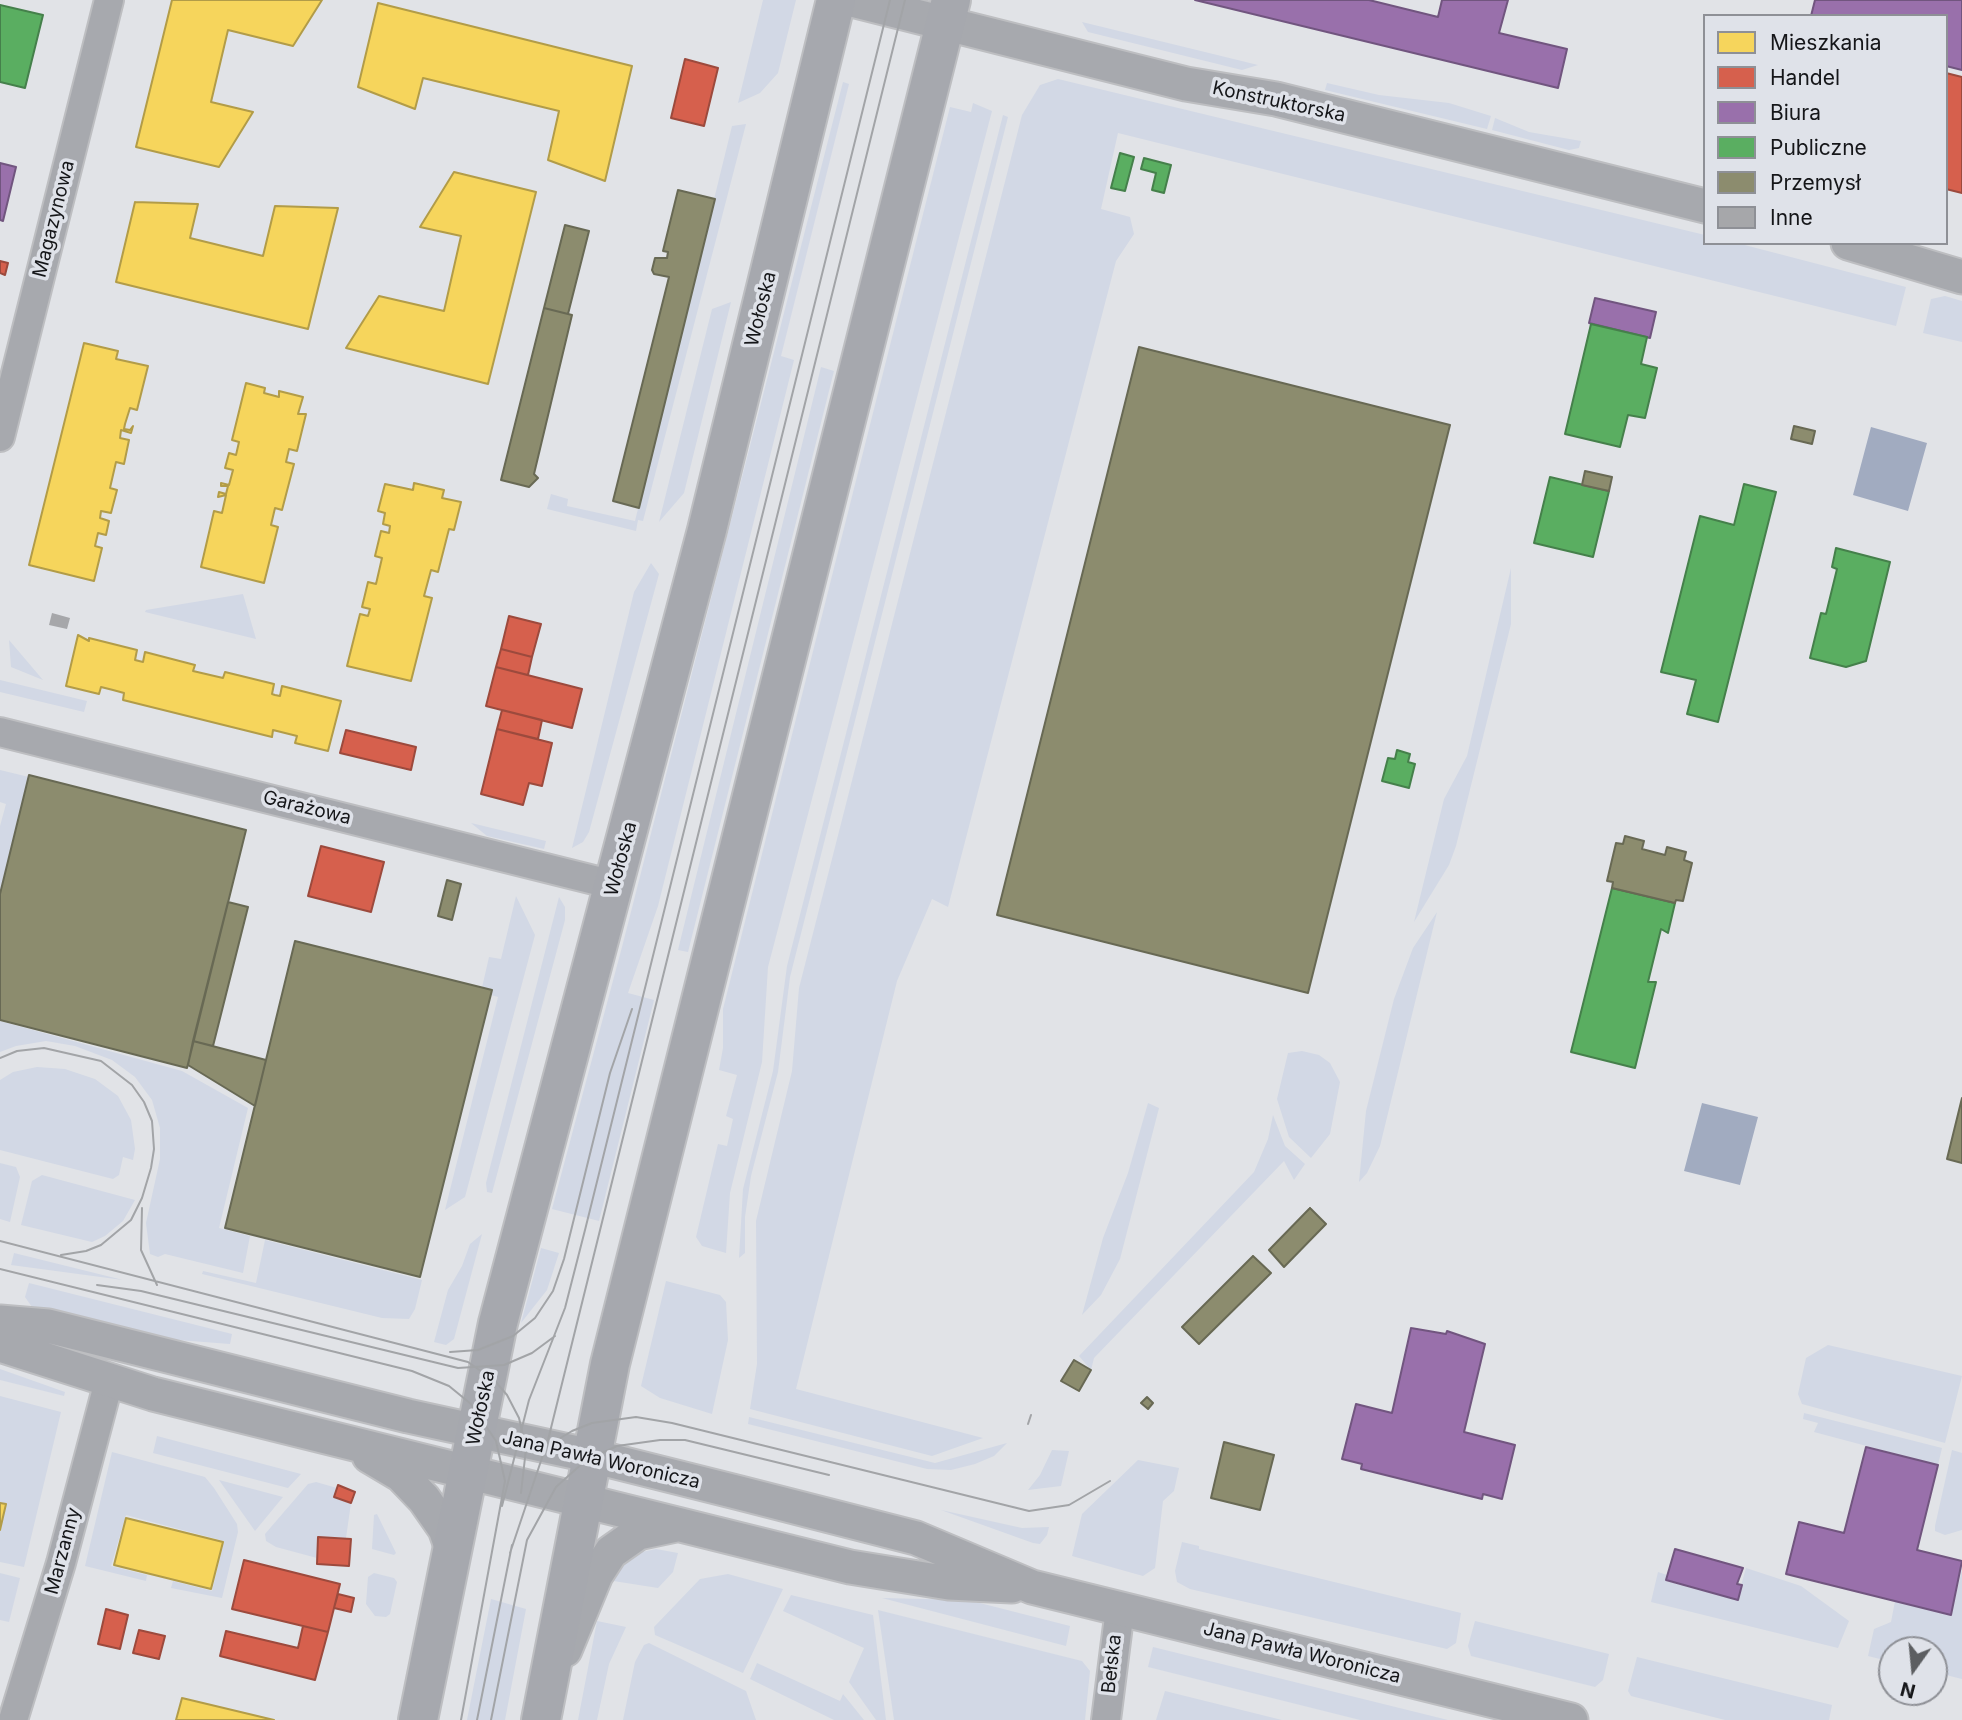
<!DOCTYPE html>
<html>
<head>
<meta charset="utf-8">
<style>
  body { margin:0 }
  #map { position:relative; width:1962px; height:1720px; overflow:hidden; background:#e1e3e7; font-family:Inter,sans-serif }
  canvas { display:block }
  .legend { position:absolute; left:1703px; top:14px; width:245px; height:231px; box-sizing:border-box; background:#dfe2e9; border:2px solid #8e9096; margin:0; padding:9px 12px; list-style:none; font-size:21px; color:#151619 }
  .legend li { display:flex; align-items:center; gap:14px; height:35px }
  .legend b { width:35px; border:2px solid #8e9096 }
  .north { position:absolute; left:1878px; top:1636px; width:70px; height:70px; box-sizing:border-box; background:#dfe2e9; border:2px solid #8e9096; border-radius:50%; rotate:195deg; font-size:19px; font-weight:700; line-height:28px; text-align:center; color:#151619 }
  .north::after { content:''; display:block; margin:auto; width:24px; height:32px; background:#5c5e61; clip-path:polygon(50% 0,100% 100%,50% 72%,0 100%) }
</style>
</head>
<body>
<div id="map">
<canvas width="1962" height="1720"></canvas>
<ul class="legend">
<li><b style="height:19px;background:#f6d55c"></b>Mieszkania</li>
<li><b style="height:19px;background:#d6604d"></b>Handel</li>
<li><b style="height:19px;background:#9970ab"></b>Biura</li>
<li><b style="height:19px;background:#5aae61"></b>Publiczne</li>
<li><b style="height:19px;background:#8c8c6e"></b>Przemysł</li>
<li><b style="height:19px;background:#a6a7aa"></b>Inne</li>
</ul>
<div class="north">N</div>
</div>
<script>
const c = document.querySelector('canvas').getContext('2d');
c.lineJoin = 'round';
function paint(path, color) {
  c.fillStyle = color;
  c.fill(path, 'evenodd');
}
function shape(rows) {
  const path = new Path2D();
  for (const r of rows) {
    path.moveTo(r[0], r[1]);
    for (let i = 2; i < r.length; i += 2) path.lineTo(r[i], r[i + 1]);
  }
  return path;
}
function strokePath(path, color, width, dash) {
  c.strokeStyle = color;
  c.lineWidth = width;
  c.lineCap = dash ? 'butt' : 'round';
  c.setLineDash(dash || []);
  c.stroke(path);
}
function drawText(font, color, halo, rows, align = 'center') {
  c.font = font + ' Inter,sans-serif';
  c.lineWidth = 7;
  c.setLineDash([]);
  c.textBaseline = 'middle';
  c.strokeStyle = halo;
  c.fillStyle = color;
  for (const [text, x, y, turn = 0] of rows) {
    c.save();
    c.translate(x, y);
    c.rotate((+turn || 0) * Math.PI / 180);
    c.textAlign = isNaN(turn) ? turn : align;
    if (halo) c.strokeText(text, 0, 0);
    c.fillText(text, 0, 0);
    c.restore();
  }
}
const green = shape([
  [763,0,796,0,778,73,760,93,738,103],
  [1082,22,1209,53,1258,65,1242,70,1088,32],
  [1058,79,1705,235,1705,243,1737,243,1906,287,1896,326,1118,133,1101,209,1130,217,1134,234,1116,261,948,907,932,899,897,981,796,1389,983,1438,932,1456,750,1409,757,1364,756,1221,792,1071,799,988,1022,115,1040,85],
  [843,82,849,84,781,356,794,360,658,906,628,993,654,1000,599,1221,552,1209,622,947],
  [1327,83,1379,95,1449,103,1491,116,1487,129,1325,90],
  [973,103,992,111,768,967,762,1062,730,1193,726,1253,702,1246,696,1237,718,1144,727,1146,733,1119,726,1116,737,1075,719,1070,723,1048,723,1009,950,107,971,112],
  [1003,115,1008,117,790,977,778,1072,751,1176,745,1217,745,1253,739,1258,743,1189,773,1071,787,966],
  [1495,118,1529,132,1581,141,1579,148,1569,150,1492,130],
  [746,124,643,521,638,520,636,531,547,509,551,494,568,499,567,506,635,521,732,126],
  [1945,296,1962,301,1962,342,1923,333,1931,299],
  [731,302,684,493,659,522,712,309],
  [821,367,834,371,688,952,678,950],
  [651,563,659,574,589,832,583,842,572,848,634,592],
  [1511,568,1511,624,1456,846,1449,865,1414,922,1444,799,1467,756],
  [243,594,256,639,145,612,146,610],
  [9,640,43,680,11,667],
  [0,680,87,701,84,712,0,692],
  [0,770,29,777,0,894,0,826,6,804,0,802],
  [471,823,546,841,544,849,487,836],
  [516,896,535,935,465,1197,445,1210,498,997,481,992,489,957,501,959],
  [559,897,565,907,565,920,492,1193,487,1192,486,1183],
  [1437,912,1380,1146,1367,1173,1359,1182,1366,1111,1394,999,1413,948],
  [0,1021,182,1071,248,1108,219,1228,250,1236,243,1273,165,1254,158,1257,150,1254,146,1223,160,1159,160,1128,152,1100,135,1077,112,1060,75,1046,46,1041,16,1046,0,1052],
  [1302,1051,1319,1055,1330,1063,1340,1082,1330,1134,1311,1158,1289,1137,1277,1099,1288,1053],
  [37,1067,65,1069,95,1079,118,1096,131,1120,135,1149,133,1160,123,1157,119,1175,113,1179,0,1150,0,1080,13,1072],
  [1148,1103,1159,1108,1120,1259,1101,1295,1082,1315,1103,1238,1128,1173],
  [1273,1115,1285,1146,1305,1164,1294,1180,1284,1161,1094,1358,1091,1370,1079,1356,1254,1172,1268,1139],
  [0,1163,16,1167,20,1177,10,1222,0,1219],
  [42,1175,135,1200,123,1221,105,1236,92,1242,21,1225,32,1181],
  [482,1234,454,1339,446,1345,434,1342,448,1290,462,1266,470,1244],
  [265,1240,422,1280,415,1309,409,1319,382,1318,202,1274,203,1271,256,1283],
  [541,1248,559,1253,547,1290,521,1323],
  [14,1253,123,1280,11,1265],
  [666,1281,720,1295,726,1302,728,1340,712,1414,660,1398,641,1386],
  [29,1283,232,1334,230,1344,165,1339,32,1307,25,1297],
  [1828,1345,1962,1376,1945,1443,1802,1404,1798,1394,1806,1358],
  [0,1369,65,1392,64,1396,0,1380],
  [0,1396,61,1412,24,1567,0,1562,0,1530,6,1505,0,1503],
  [1804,1413,1942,1448,1938,1465,1814,1432,1818,1423,1803,1419],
  [749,1417,935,1463,1007,1443,994,1456,975,1464,951,1470,927,1469,748,1424],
  [157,1436,301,1474,288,1488,153,1453],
  [1052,1450,1069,1451,1061,1486,1028,1490,1040,1475],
  [1952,1450,1962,1453,1962,1530,1945,1535,1935,1531,1935,1526],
  [112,1452,205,1477,214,1488,237,1524,238,1532,222,1598,171,1588,173,1581,212,1591,224,1541,126,1515,111,1566,147,1575,146,1581,85,1566],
  [1138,1460,1179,1468,1174,1491,1163,1501,1155,1568,1143,1576,1072,1556,1082,1514],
  [219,1480,283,1497,255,1531],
  [316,1482,337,1488,334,1497,351,1503,346,1538,319,1537,317,1558,276,1547,266,1541,265,1534,308,1484],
  [941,1510,1022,1528,1049,1527,1047,1535,1040,1544,1033,1543],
  [377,1514,396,1553,394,1555,372,1549,374,1515],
  [1182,1542,1199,1546,1199,1549,1461,1613,1456,1643,1447,1649,1190,1589,1177,1582,1175,1571],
  [656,1549,678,1553,673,1572,658,1588,607,1580,614,1570,637,1553],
  [1746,1568,1801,1586,1849,1621,1838,1648,1651,1602,1658,1572,1667,1575,1666,1581,1737,1600],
  [1962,1570,1962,1679,1934,1672,1934,1650,1892,1650,1892,1662,1868,1656,1874,1629,1891,1622,1895,1601,1951,1615],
  [0,1573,20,1578,9,1622,0,1620],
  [374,1573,394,1578,397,1582,390,1614,386,1617,375,1616,366,1604,368,1577],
  [728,1574,783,1589,743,1673,655,1635,654,1627,700,1579],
  [791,1595,873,1615,886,1720,876,1720,849,1682,864,1648,783,1611],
  [882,1598,968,1600,1070,1626,1066,1646],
  [491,1599,526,1609,505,1720,467,1720],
  [878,1610,1082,1661,1090,1671,1085,1720,894,1720],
  [597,1621,626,1627,609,1664,597,1720,578,1720],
  [1475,1621,1609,1654,1603,1680,1595,1687,1471,1656,1468,1646],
  [649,1643,746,1691,756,1720,623,1720,635,1662,644,1645],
  [1153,1647,1448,1720,1360,1720,1148,1667],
  [1637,1657,1832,1705,1829,1720,1725,1720,1631,1696,1628,1691],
  [757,1663,840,1701,843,1694,864,1720,834,1720,750,1679],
  [1165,1691,1282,1720,1156,1720]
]);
const water = shape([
  [1871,427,1927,443,1908,511,1853,495],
  [1702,1103,1758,1117,1740,1185,1684,1171]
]);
const homes = shape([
  [172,0,322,0,293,46,228,30,211,102,253,112,219,167,136,147,172,0],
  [378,3,632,66,605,181,548,160,559,111,423,78,415,109,358,87,378,3],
  [454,172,536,192,488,384,346,348,379,296,444,311,461,236,420,227,454,172],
  [135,202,198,204,190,238,263,256,275,206,338,208,308,329,116,282,135,202],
  [84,343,118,351,116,359,148,366,137,410,130,408,125,424,124,429,130,430,133,426,131,433,121,430,120,438,129,440,124,464,116,462,110,488,117,490,111,513,101,511,100,518,109,521,106,535,98,533,95,546,102,548,94,581,29,565,84,343],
  [246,383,265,388,264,393,279,397,279,391,303,397,298,414,306,414,297,451,289,449,286,462,294,464,282,510,275,508,271,525,278,527,264,583,201,567,214,511,222,513,226,495,218,497,219,492,226,494,228,486,221,486,221,483,229,485,233,470,225,468,229,453,236,455,239,442,232,440,246,383],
  [414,483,444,490,442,498,461,502,454,530,449,529,438,572,431,570,424,596,432,598,411,681,347,666,360,614,368,616,370,609,362,607,368,582,376,584,382,558,375,556,381,531,389,533,390,526,383,524,385,513,378,511,385,484,413,490,414,483],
  [78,635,89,641,89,638,137,650,135,660,143,662,145,652,195,665,193,671,223,678,225,672,274,684,272,694,275,695,280,696,282,686,341,701,328,751,295,743,297,736,273,730,272,737,123,700,124,693,113,690,101,687,99,694,66,686,78,635],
  [0,1503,6,1504,0,1530,0,1503],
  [126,1518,223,1542,211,1589,114,1565,126,1518],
  [182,1698,274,1720,176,1720,182,1698]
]);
const shops = shape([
  [685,59,718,68,704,126,671,118,685,59],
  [1946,73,1962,77,1962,193,1946,189,1946,73],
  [0,261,8,263,5,275,0,273,0,261],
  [509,616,541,624,532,657,501,649,509,616],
  [501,649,532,657,528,675,496,667,501,649],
  [496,667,582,689,572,728,486,706,496,667],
  [502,710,542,720,538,739,497,729,502,710],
  [497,729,552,743,542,786,529,783,523,805,481,794,497,729],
  [346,730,416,747,411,770,340,753,346,730],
  [321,846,384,862,371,912,308,896,321,846],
  [338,1485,355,1492,351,1503,334,1497,338,1485],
  [318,1537,351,1539,349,1566,317,1564,318,1537],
  [244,1560,340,1584,328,1632,232,1609,244,1560],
  [338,1594,354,1598,351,1612,334,1608,338,1594],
  [106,1609,128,1615,120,1649,98,1644,106,1609],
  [303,1626,328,1632,315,1680,220,1656,226,1631,298,1648,303,1626],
  [139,1630,165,1636,159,1659,133,1653,139,1630]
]);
const offices = shape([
  [1195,0,1369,0,1438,17,1442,0,1508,0,1499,33,1567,49,1558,88,1195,0],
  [1815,0,1962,0,1962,70,1946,66,1946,16,1811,16,1815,0],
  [0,163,16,167,3,221,0,220,0,163],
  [1595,298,1656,312,1650,338,1589,323,1595,298],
  [1411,1328,1446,1334,1447,1331,1485,1344,1464,1432,1515,1445,1502,1499,1483,1494,1482,1499,1361,1469,1362,1464,1342,1459,1356,1404,1392,1413,1411,1328],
  [1866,1447,1938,1465,1917,1550,1962,1561,1951,1615,1786,1574,1799,1522,1844,1533,1866,1447],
  [1675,1549,1743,1568,1737,1584,1742,1585,1738,1600,1666,1580,1675,1549]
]);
const public = shape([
  [0,5,43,15,25,88,0,82,0,5],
  [1120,153,1134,157,1125,191,1111,188,1120,153],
  [1144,158,1171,165,1164,193,1152,190,1156,173,1141,169,1144,158],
  [1591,324,1647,337,1641,364,1657,368,1645,418,1628,415,1620,447,1565,434,1591,324],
  [1550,477,1609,491,1593,557,1534,543,1550,477],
  [1744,484,1776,492,1718,722,1687,714,1696,680,1661,672,1700,516,1734,525,1744,484],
  [1836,548,1890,562,1866,661,1846,667,1810,658,1821,613,1826,614,1837,569,1832,567,1836,548],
  [1397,750,1410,754,1408,762,1415,764,1409,788,1382,781,1388,758,1395,759,1397,750],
  [1612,888,1675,903,1668,933,1661,929,1648,982,1656,982,1635,1068,1571,1052,1612,888]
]);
const industry = shape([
  [678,190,715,199,639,508,613,501,669,277,654,274,652,270,655,258,667,258,668,252,663,251,678,190],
  [565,225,589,231,568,314,544,308,565,225],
  [544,308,572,315,534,474,538,478,529,487,501,480,544,308],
  [1139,347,1450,425,1308,993,997,915,1139,347],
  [1794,426,1815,431,1812,444,1791,439,1794,426],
  [1585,471,1612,477,1609,491,1582,485,1585,471],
  [29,775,246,830,187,1068,0,1020,0,894,29,775],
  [1625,836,1644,841,1642,849,1665,855,1667,847,1686,852,1684,860,1692,863,1683,901,1676,900,1675,903,1612,888,1613,882,1607,881,1616,843,1623,844,1625,836],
  [447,880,461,884,452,920,438,916,447,880],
  [228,902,248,907,213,1046,193,1041,228,902],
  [295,941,492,990,420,1277,225,1228,295,941],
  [193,1041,266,1060,255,1106,188,1065,193,1041],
  [1962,1098,1962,1163,1947,1159,1962,1098],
  [1310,1208,1326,1224,1284,1267,1269,1250,1310,1208],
  [1253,1256,1271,1273,1199,1344,1182,1327,1253,1256],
  [1074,1360,1091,1370,1079,1391,1061,1381,1074,1360],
  [1147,1397,1153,1403,1148,1409,1141,1403,1147,1397],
  [1224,1442,1274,1455,1260,1510,1211,1498,1224,1442]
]);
const building = shape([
  [52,613,70,618,67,629,49,625]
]);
const minor = shape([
  [0,437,109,0],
  [0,732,614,885],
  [13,1720,61,1563,109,1381],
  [1106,1720,1120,1609]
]);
const tertiary = shape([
  [852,0,1186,84,1276,99,1705,206],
  [1848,243,1962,277],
  [0,1322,48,1326,408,1416,592,1456,740,1493,916,1538,1032,1587,1571,1720],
  [0,1345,153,1394,850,1567,949,1583,1012,1586],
  [369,1456,401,1475,424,1499,445,1529,452,1549],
  [565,1650,596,1575,611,1552,638,1533,676,1525]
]);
const secondary = shape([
  [418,1720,498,1323,707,530,836,0],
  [541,1720,610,1364,951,0]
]);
const tram = shape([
  [0,1058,17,1051,44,1048,101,1061,132,1085,144,1102,152,1121,154,1149,151,1168,142,1198,131,1220,101,1245,86,1251,61,1255],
  [142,1208,141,1250,157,1285],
  [0,1241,468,1362,495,1381,507,1395,519,1418,526,1449,521,1493],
  [0,1269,412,1371,449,1386,471,1404,496,1441,505,1481,461,1720],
  [97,1285,141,1291,458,1368,504,1365,532,1353,555,1336],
  [450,1352,478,1350,513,1336,535,1318,553,1291,564,1259,610,1073,632,1009],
  [1028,1424,1031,1415],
  [544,1448,572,1431,592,1423,636,1417,672,1423,1029,1511,1069,1505,1110,1481],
  [502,1506,529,1400,565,1308,585,1230,890,0],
  [510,1553,548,1440,905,0],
  [477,1720,512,1545],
  [491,1720,527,1540,556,1487,585,1461,617,1446,660,1440,685,1440,829,1475]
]);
const streetNames = [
  ["Konstruktorska",1279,102,12],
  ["Magazynowa",54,219,-76],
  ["Wołoska",761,309,-76],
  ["Garażowa",307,808,14],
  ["Wołoska",621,859,-75],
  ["Wołoska",481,1408,-78],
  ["Jana Pawła Woronicza",601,1460,13],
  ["Marzanny",63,1551,-75],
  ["Jana Pawła Woronicza",1302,1653,14],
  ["Bełska",1112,1664,-84]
];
paint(green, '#d2d8e5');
paint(water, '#a1abc0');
paint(homes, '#f6d55c');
strokePath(homes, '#b29c48', 2);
paint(shops, '#d6604d');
strokePath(shops, '#9c4a3d', 2);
paint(offices, '#9970ab');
strokePath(offices, '#71557f', 2);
paint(public, '#5aae61');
strokePath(public, '#45804b', 2);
paint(industry, '#8c8c6e');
strokePath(industry, '#686954', 2);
paint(building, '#a6a7aa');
strokePath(minor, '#bdbec1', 32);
strokePath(tertiary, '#bdbec1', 37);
strokePath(secondary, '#bdbec1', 42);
strokePath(minor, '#a7a9ae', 28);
strokePath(tertiary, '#a7a9ae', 33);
strokePath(secondary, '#a6a8ae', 38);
strokePath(tram, '#a2a4a7', 2);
drawText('19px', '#151619', '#dfe2e9', streetNames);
</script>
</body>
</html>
